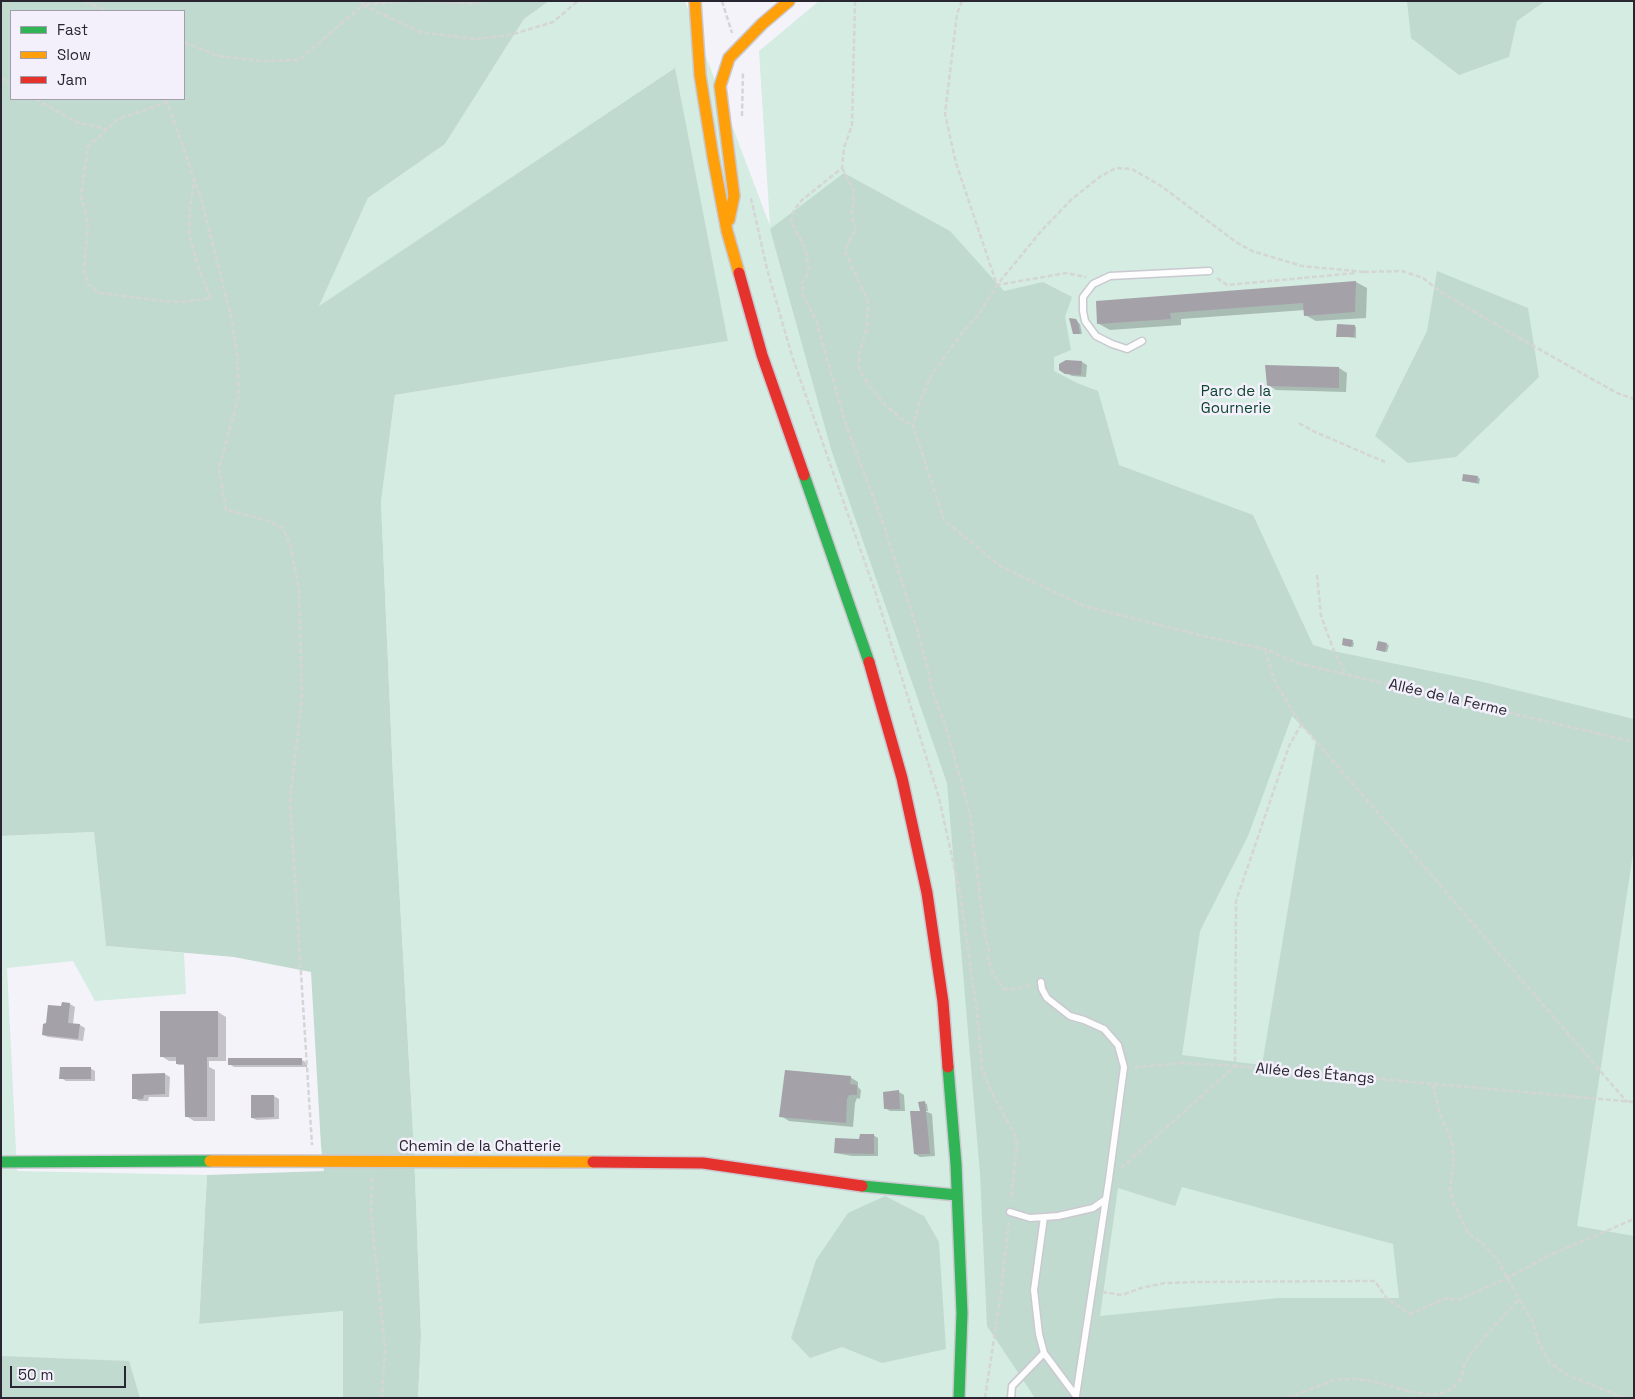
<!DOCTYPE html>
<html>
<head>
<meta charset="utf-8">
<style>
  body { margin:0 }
  #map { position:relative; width:1635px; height:1399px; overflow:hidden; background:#f4f3f9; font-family:"Space Grotesk",sans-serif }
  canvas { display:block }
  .frame { position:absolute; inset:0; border:2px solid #292631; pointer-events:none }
  .legend { position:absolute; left:10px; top:10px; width:175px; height:90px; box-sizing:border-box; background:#f3f0fc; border:1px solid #a29fab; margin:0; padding:6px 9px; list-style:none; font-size:15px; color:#292631 }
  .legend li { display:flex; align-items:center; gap:10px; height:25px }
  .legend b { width:25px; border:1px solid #a29fab }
  .scale { position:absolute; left:10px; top:1366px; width:116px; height:22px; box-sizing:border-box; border:2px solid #292631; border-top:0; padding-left:6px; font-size:15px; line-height:18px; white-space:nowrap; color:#292631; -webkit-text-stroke:4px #f3f0fc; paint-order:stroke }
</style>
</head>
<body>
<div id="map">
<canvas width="1635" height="1399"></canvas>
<div class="frame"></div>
<ul class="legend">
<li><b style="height:6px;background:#30b455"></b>Fast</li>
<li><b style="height:6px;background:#ff9f0a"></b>Slow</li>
<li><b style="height:6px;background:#e5322d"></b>Jam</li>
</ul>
<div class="scale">50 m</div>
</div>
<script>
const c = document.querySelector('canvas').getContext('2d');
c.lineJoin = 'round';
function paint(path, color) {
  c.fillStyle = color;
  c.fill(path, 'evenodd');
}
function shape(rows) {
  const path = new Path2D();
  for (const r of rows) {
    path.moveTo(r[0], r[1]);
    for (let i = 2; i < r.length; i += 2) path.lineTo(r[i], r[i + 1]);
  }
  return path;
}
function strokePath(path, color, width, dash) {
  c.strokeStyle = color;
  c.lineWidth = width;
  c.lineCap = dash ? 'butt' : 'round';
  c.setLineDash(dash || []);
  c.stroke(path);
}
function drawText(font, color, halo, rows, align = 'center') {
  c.font = font + ' "Space Grotesk",sans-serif';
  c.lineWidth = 5;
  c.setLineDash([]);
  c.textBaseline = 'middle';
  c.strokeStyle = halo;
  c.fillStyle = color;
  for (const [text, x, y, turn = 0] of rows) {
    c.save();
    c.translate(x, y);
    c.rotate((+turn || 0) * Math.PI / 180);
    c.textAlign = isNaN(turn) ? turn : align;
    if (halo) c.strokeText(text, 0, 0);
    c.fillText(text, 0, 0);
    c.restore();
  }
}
const green = shape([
  [549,1,685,1,770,226,759,51,819,1,1634,1,1634,1398,418,1398,421,1336,414,1151,393,777,381,502,395,395,728,341,674,69,318,307,368,198,445,144,524,19],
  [94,832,106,946,184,953,186,994,95,1001,73,961,7,968,17,1171,207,1175,199,1324,343,1311,343,1398,1,1398,1,836]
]);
const forest = shape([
  [1,1,549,1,524,19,445,144,368,198,319,306,675,68,728,341,395,395,381,502,393,777,414,1151,421,1336,418,1398,343,1398,343,1311,199,1324,207,1175,324,1171,321,1146,311,972,234,957,106,946,94,832,1,836],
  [11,11,184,11,184,99,11,99],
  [1407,1,1545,1,1517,21,1509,57,1459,75,1411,38],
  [844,173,950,231,1004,291,1043,282,1072,297,1065,317,1071,350,1054,357,1054,371,1077,383,1098,391,1119,465,1253,515,1313,645,1333,651,1479,681,1634,719,1634,847,1577,1226,1634,1236,1634,1398,1035,1398,987,1326,980,1174,947,783,831,449,770,229],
  [1292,716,1316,740,1262,1065,1182,1055,1200,931,1248,836],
  [1182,1187,1393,1244,1399,1298,1278,1298,1100,1316,1118,1188,1175,1206],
  [1437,271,1528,308,1539,377,1456,457,1408,463,1375,436,1427,331],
  [885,1196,924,1216,939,1242,946,1349,882,1363,842,1347,810,1358,791,1338,816,1260,848,1213],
  [1,1356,129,1361,140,1398,1,1398]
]);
const shadow = shape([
  [1356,282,1367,288,1366,318,1316,321,1305,315,1305,310,1181,319,1181,325,1110,330,1099,324,1097,302],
  [1073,319,1080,324,1082,334,1074,334],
  [1354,326,1356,327,1356,338,1338,336],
  [1082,362,1087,365,1086,377,1072,376,1060,369],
  [1267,366,1339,368,1347,373,1346,392,1276,390,1268,385],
  [1464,475,1478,477,1480,479,1479,484,1465,481],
  [1352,641,1354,643,1353,647,1343,645],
  [1386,644,1389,645,1387,652,1379,650],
  [70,1004,75,1007,73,1024,80,1025,85,1028,83,1041,48,1037,43,1035,62,1007],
  [218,1012,226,1017,226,1061,209,1061,209,1067,215,1070,215,1121,194,1121,186,1116,185,1065,179,1065,177,1064,177,1061,169,1061,161,1056],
  [302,1060,307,1063,307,1067,234,1067,229,1064],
  [90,1068,95,1071,95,1081,66,1081,61,1078],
  [165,1074,170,1077,169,1097,149,1097,148,1101,139,1101,134,1098],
  [850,1077,858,1082,858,1087,861,1090,860,1099,857,1098,855,1103,853,1127,789,1121,781,1116],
  [899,1092,904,1095,905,1111,890,1111,885,1108],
  [274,1096,279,1099,279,1119,257,1120,252,1118],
  [924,1103,927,1104,928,1111,925,1111,932,1114,935,1156,920,1157,915,1154,924,1112],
  [873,1135,878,1138,878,1156,852,1156,835,1153]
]);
const building = shape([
  [1356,281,1355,312,1304,316,1303,303,1170,313,1171,319,1097,324,1096,301],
  [1069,318,1076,319,1078,322,1080,334,1073,334],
  [1337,324,1355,325,1354,337,1336,337],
  [1066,360,1082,361,1081,375,1065,374,1059,370,1059,364],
  [1265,365,1339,367,1339,388,1267,386],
  [1463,474,1478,476,1477,483,1462,481],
  [1343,638,1353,640,1351,647,1342,645],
  [1378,641,1387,643,1385,652,1376,650],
  [62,1002,70,1003,68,1023,80,1024,78,1039,42,1035,43,1024,46,1023,48,1005,61,1006],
  [160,1011,218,1011,218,1057,207,1057,207,1117,185,1117,184,1064,176,1064,176,1057,160,1057],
  [228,1058,302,1058,302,1065,228,1065],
  [60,1067,91,1067,91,1079,59,1079],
  [785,1070,851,1076,850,1084,857,1085,857,1095,849,1095,847,1099,846,1123,779,1117],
  [165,1073,165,1094,144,1095,143,1099,132,1099,132,1074],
  [899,1090,900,1109,884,1109,883,1092],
  [251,1095,274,1095,274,1117,251,1118],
  [925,1101,930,1154,914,1154,910,1111,920,1111,918,1102],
  [860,1134,874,1134,874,1154,834,1153,835,1138,859,1139]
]);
const path = shape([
  [85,1,106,11],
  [361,1,363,5,406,1],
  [422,1,470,3,484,1],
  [722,1,732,33],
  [855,1,852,125,844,148,842,168,802,200,794,210,791,221,806,250,809,272,802,283,803,295,816,320,846,425,884,526,917,629,929,673,932,691,945,724,970,814,985,937,989,948,988,959,993,974,1004,989,1016,989,1030,985],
  [962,1,957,14,945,114,956,163,997,285,1066,273,1086,277],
  [184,42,218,56,262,61,299,60,363,5,420,32,474,39,510,35,553,22,578,1],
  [1,78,11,84],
  [36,99,76,122,107,129],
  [166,99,201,198,231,316,237,355,239,395,219,468,226,510,259,518,282,527,290,544,299,589,302,696,290,801,312,1145],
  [168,102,118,119,88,147,81,195,88,224,84,270,88,284,99,293,163,301,183,302,211,298,198,267,189,233,190,209,194,180],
  [742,116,743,72],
  [842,168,854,191,852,217,856,230,849,241,845,252,868,301,867,327,859,354,859,369,868,384,885,405,904,421,913,426],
  [751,198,767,269,792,356,874,588,939,798,960,893,977,1013,982,1068,991,1091,1015,1135,1017,1144,1011,1201],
  [1364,272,1302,266,1252,251,1236,242,1161,186,1132,169,1116,168,1101,176,1073,198,1042,230,997,285,977,317,961,334,931,376,920,401,913,426,944,520,1000,566,1084,606,1203,636,1265,649,1297,663,1634,742],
  [1364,272,1402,271,1423,278,1442,293,1537,348,1617,393,1634,399],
  [1217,278,1227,285,1356,273],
  [1299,423,1313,431,1385,462],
  [1317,575,1321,616,1334,651,1345,673],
  [1302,725,1627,1102],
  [1135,1067,1184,1063,1235,1066,1634,1102],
  [1433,1085,1440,1115,1450,1136,1453,1148,1453,1168,1450,1190,1453,1202,1468,1233,1481,1242,1497,1259,1519,1299,1532,1320,1538,1341,1549,1362,1567,1375,1625,1398],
  [1121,1168,1235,1066,1236,901,1289,746,1301,725,1274,680,1265,649],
  [372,1178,371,1213,385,1347,382,1398],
  [1102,1292,1122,1295,1141,1288,1165,1283,1194,1282,1375,1281,1387,1299,1410,1314,1447,1298,1458,1300,1507,1278,1548,1256,1634,1219],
  [985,1398,1000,1299,1009,1222],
  [1288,1398,1334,1380,1354,1379,1372,1381,1408,1391,1432,1395,1443,1393,1450,1390,1458,1383,1462,1376,1464,1365,1474,1349,1519,1299]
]);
const lane = shape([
  [1142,341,1127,349,1112,344,1096,336,1085,321,1083,311,1083,297,1093,284,1110,276,1209,271],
  [1041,982,1042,989,1047,998,1070,1016,1084,1020,1104,1029,1118,1045,1124,1067,1109,1179,1076,1396],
  [1010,1212,1030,1218,1058,1216,1093,1208,1106,1199],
  [1044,1217,1034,1290,1039,1334,1044,1353,1076,1396],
  [1011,1398,1012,1386,1044,1353]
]);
const fast = shape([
  [804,475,869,662],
  [948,1067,956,1164,962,1313,959,1398],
  [1,1162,210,1161],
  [862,1186,957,1195]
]);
const slow = shape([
  [695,1,700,75,713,157,727,231,739,273],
  [729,220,734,196,720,86,729,58,762,24,789,1],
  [210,1161,593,1162]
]);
const jam = shape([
  [739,273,762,355,804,475],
  [869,662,902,778,927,893,943,1002,948,1067],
  [593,1162,703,1163,862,1186]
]);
const parkNames = [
  ["Parc de la",1236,392],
  ["Gournerie",1236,409]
];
const streetNames = [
  ["Allée de la Ferme",1448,698,13],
  ["Allée des Étangs",1315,1074,5],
  ["Chemin de la Chatterie",480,1147]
];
paint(green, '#d4ece1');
paint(forest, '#c1dacf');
paint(shadow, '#0003');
paint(building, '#a5a1a8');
strokePath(lane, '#cac8d0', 9);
strokePath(fast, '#cac8d0', 14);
strokePath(slow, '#cac8d0', 14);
strokePath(jam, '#cac8d0', 14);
strokePath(path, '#d5d5d6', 2.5, [5, 2.5]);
strokePath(lane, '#fdfdfe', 6);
strokePath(fast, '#30b455', 11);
strokePath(slow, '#ff9f0a', 11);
strokePath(jam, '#e5322d', 11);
drawText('15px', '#0b462f', '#f3f0fc', parkNames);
drawText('15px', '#292631', '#f3f0fc', streetNames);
</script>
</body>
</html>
